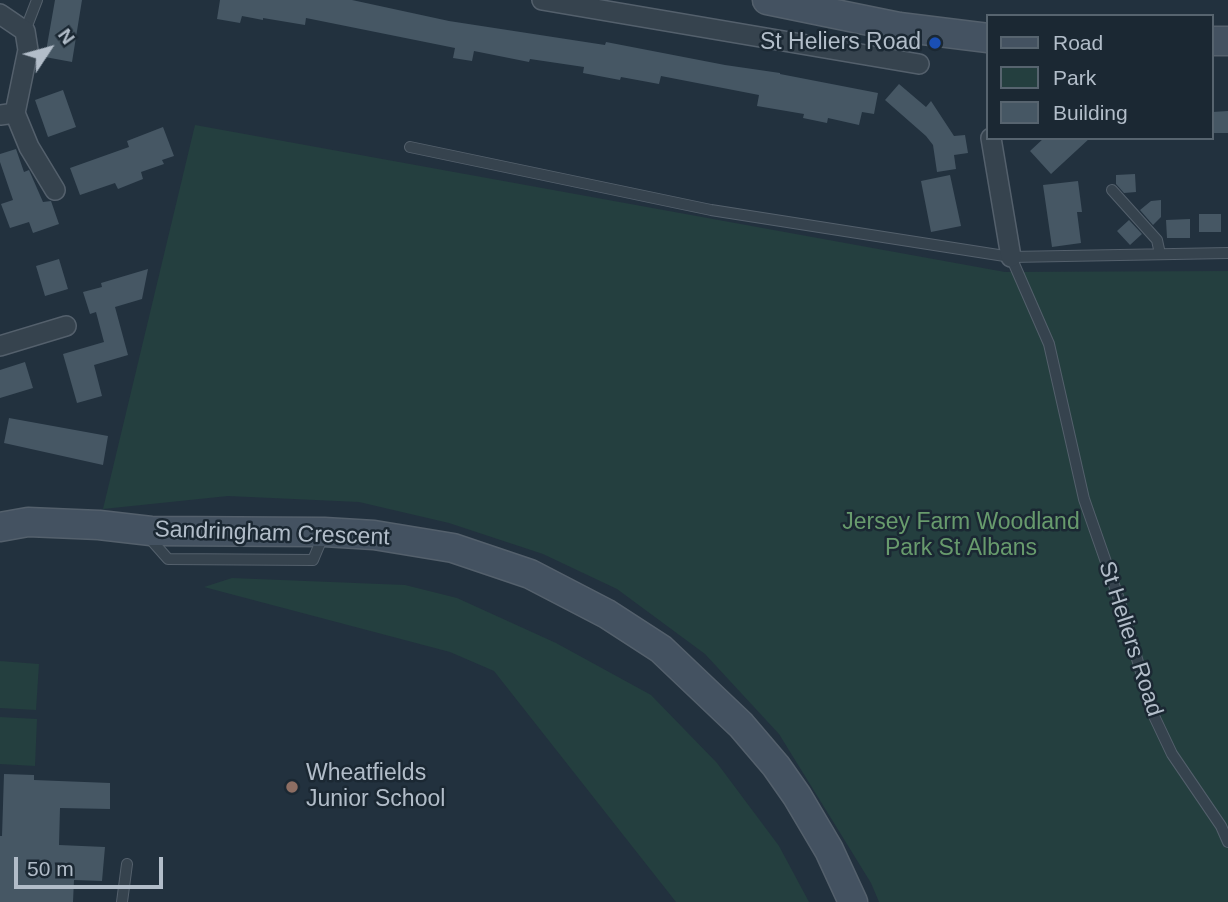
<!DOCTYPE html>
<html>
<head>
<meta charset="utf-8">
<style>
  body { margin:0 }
  #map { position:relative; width:1228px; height:902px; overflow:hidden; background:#22313e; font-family:Helvetica,sans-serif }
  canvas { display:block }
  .legend { position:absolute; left:986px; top:14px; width:228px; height:126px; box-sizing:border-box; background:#1b2833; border:2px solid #57646f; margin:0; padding:9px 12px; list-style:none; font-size:21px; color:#b2bdc9 }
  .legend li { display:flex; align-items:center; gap:14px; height:35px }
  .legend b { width:35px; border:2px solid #57646f }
  .north { position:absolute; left:14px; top:14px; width:70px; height:70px; -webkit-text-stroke:5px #1b2833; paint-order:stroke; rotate:54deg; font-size:19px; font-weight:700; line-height:28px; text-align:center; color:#b2bdc9 }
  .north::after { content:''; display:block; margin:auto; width:24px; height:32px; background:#b2bdc9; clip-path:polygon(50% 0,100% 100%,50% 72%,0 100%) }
  .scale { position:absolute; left:14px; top:857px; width:149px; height:32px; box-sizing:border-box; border:4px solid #b2bdc9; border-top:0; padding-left:9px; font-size:21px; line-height:24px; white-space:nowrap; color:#b2bdc9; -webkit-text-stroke:5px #1b2833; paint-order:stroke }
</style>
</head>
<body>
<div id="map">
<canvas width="1228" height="902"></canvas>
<ul class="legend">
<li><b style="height:9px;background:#445261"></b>Road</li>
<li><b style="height:19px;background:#243f3f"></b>Park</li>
<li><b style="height:19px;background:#465764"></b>Building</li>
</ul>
<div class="north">N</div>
<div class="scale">50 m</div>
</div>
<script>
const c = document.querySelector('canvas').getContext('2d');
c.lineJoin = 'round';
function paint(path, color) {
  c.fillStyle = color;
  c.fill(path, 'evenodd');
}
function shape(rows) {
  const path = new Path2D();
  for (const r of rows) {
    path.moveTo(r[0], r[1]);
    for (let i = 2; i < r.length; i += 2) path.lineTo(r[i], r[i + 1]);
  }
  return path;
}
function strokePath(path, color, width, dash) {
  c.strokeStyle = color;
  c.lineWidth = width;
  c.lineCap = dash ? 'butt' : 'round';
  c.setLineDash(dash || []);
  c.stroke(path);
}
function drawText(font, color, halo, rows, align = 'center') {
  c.font = font + ' Helvetica,sans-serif';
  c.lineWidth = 5;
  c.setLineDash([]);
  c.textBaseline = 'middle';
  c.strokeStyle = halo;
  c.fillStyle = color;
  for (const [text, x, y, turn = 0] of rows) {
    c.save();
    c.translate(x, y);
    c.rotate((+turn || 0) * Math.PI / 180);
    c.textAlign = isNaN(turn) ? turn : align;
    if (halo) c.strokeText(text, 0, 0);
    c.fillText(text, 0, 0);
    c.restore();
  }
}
const green = shape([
  [195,125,1005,272,1228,271,1228,902,879,902,871,883,779,734,705,654,617,589,543,554,449,523,359,502,228,496,103,509],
  [232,578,405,585,457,598,556,643,651,695,717,763,779,846,809,902,676,902,494,671,450,652,204,587],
  [0,661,39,664,36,710,0,708],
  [0,717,37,719,35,766,0,764]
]);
const building = shape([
  [55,0,82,0,72,62,45,57],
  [220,0,352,0,449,21,605,45,606,42,725,65,780,73,780,74,878,93,874,114,862,112,859,125,828,118,827,123,803,118,804,114,757,106,759,95,661,76,659,84,621,77,620,80,583,73,584,67,530,59,529,62,474,51,472,61,453,58,455,48,306,18,305,25,263,18,263,20,242,16,240,23,217,19],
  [899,84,926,107,931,101,954,136,965,135,968,153,954,155,956,169,937,172,933,145,926,136,885,100],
  [63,90,76,127,48,137,35,100],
  [1228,111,1228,133,1212,133,1212,112],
  [163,127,174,156,162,160,164,164,141,172,143,179,118,189,115,183,80,195,70,168,129,147,127,141],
  [1044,138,1090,138,1051,174,1030,151],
  [16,149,24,172,29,170,43,202,51,201,59,224,33,233,29,222,10,228,1,204,13,200,0,162,0,154],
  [1135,174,1136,192,1124,193,1116,184,1116,175],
  [950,175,961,226,931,232,921,181],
  [1078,181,1082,212,1077,212,1081,243,1052,247,1043,185],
  [1161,200,1161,217,1153,225,1140,210,1151,201],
  [1199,214,1221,214,1221,232,1199,232],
  [1190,219,1190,238,1167,238,1166,220],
  [1129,220,1142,234,1130,245,1117,231],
  [59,259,68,289,45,296,36,266],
  [148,269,142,299,115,307,128,355,94,365,102,396,77,403,63,354,104,342,96,312,90,314,83,292,102,287,101,283],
  [25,362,33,388,0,398,0,370],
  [9,418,108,436,103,465,4,443],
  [4,774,34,775,34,780,110,783,110,809,60,808,59,845,105,847,102,881,74,880,73,902,0,902,0,836,2,836]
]);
const lane = shape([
  [25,31,37,0],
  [410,147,711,210,1011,257,1228,253],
  [1112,190,1157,240,1160,254],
  [1011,257,1049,344,1084,499,1121,605,1154,716,1172,754,1221,826,1228,842],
  [152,535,153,542,168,559,313,560,323,536],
  [122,902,127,864]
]);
const street = shape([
  [542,0,919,64],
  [0,14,25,31,28,50,15,113,0,115],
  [15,113,29,147,55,190],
  [991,138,1011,257],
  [0,346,66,326]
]);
const secondary = shape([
  [767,0,899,27,988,38],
  [1212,41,1228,41],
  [0,527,28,522,99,525,151,531,324,532,374,535,453,548,530,574,607,614,661,649,741,725,776,766,797,796,829,850,853,902]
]);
const markers = [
  [935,43,7,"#1a4fb4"],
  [292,787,7,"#8d6e63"]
];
const poiNames = [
  ["St Heliers Road",921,43],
  ["Wheatfields",306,774,"left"],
  ["Junior School",306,800,"left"]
];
const parkNames = [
  ["Jersey Farm Woodland",961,523],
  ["Park St Albans",961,549]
];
const streetNames = [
  ["Sandringham Crescent",272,534,2],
  ["St Heliers Road",1130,639,72]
];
paint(green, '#243f3f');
paint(building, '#465764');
strokePath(lane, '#54606c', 12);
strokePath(street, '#54606c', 22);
strokePath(secondary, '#54606c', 31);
strokePath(lane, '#36434e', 10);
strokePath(street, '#36434e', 19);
strokePath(secondary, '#445261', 28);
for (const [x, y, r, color] of markers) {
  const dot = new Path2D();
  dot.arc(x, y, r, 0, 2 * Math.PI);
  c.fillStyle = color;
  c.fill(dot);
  strokePath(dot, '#1b2833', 2.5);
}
drawText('23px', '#b2bdc9', '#1b2833', poiNames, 'right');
drawText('23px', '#689b6d', '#1b2833', parkNames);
drawText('23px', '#b2bdc9', '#1b2833', streetNames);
</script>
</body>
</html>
